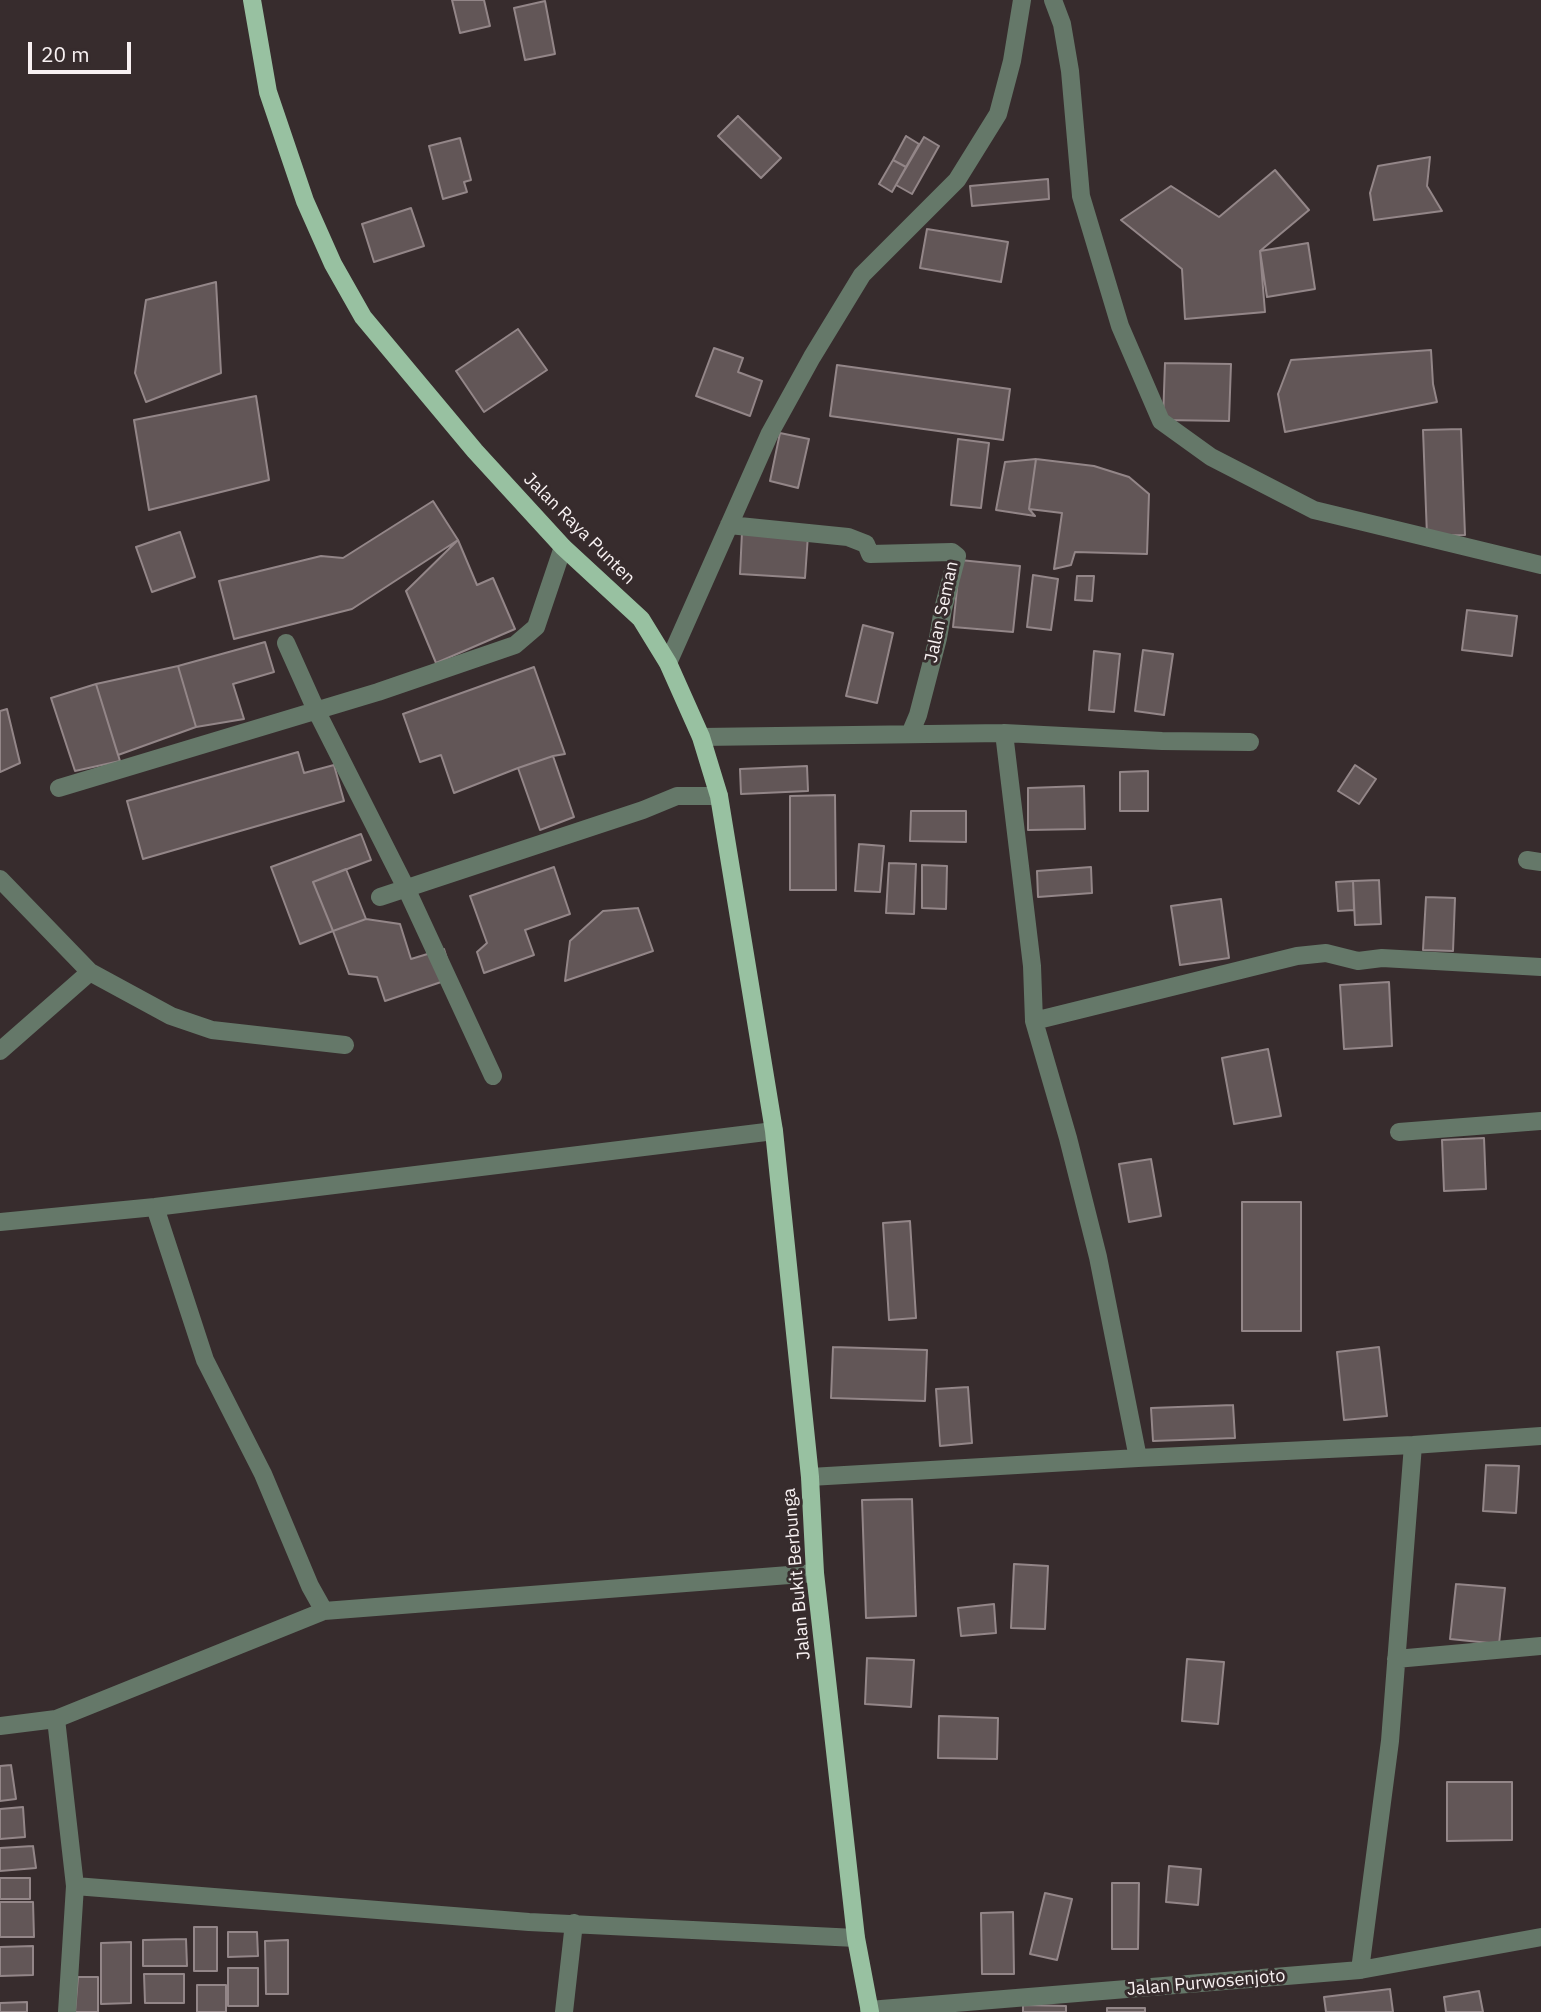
<!DOCTYPE html>
<html>
<head>
<meta charset="utf-8">
<style>
  body { margin:0 }
  #map { position:relative; width:1541px; height:2012px; overflow:hidden; background:#372c2d; font-family:"IBM Plex Sans",sans-serif }
  canvas { display:block }
  .scale { position:absolute; left:28px; top:42px; width:103px; height:32px; box-sizing:border-box; border:4px solid #f8f1f2; border-top:0; padding-left:9px; font-size:21px; line-height:24px; white-space:nowrap; color:#f8f1f2; -webkit-text-stroke:5px #372c2d; paint-order:stroke }
</style>
</head>
<body>
<div id="map">
<canvas width="1541" height="2012"></canvas>
<div class="scale">20 m</div>
</div>
<script>
const c = document.querySelector('canvas').getContext('2d');
c.lineJoin = 'round';
function paint(path, color) {
  c.fillStyle = color;
  c.fill(path, 'evenodd');
}
function shape(rows) {
  const path = new Path2D();
  for (const r of rows) {
    path.moveTo(r[0], r[1]);
    for (let i = 2; i < r.length; i += 2) path.lineTo(r[i], r[i + 1]);
  }
  return path;
}
function strokePath(path, color, width, dash) {
  c.strokeStyle = color;
  c.lineWidth = width;
  c.lineCap = dash ? 'butt' : 'round';
  c.setLineDash(dash || []);
  c.stroke(path);
}
function drawText(font, color, halo, rows, align = 'center') {
  c.font = font + ' "IBM Plex Sans",sans-serif';
  c.lineWidth = 6;
  c.setLineDash([]);
  c.textBaseline = 'middle';
  c.strokeStyle = halo;
  c.fillStyle = color;
  for (const [text, x, y, turn = 0] of rows) {
    c.save();
    c.translate(x, y);
    c.rotate((+turn || 0) * Math.PI / 180);
    c.textAlign = isNaN(turn) ? turn : align;
    if (halo) c.strokeText(text, 0, 0);
    c.fillText(text, 0, 0);
    c.restore();
  }
}
const building = shape([
  [452,0,484,0,490,26,460,33,452,0],
  [545,1,555,54,525,60,514,8,545,1],
  [738,116,781,158,761,178,718,136,738,116],
  [906,136,919,144,906,167,893,160,906,136],
  [924,137,939,146,912,194,896,185,924,137],
  [460,138,471,180,464,182,467,192,443,199,429,146,460,138],
  [1430,157,1427,186,1442,211,1374,220,1370,193,1378,166,1430,157],
  [893,160,906,167,892,192,879,184,893,160],
  [1275,170,1309,210,1260,251,1265,312,1185,319,1182,269,1121,220,1171,186,1219,217,1275,170],
  [1048,179,1049,199,972,206,970,186,1048,179],
  [411,208,424,246,374,262,362,224,411,208],
  [927,229,1008,242,1001,282,920,268,927,229],
  [1308,243,1315,289,1267,297,1260,251,1308,243],
  [216,282,221,373,146,402,135,373,146,300,216,282],
  [518,329,547,370,484,412,456,371,518,329],
  [714,348,743,358,738,372,762,381,750,416,696,396,714,348],
  [1431,350,1433,384,1437,402,1285,432,1278,394,1291,360,1431,350],
  [1165,363,1231,364,1229,421,1163,420,1165,363],
  [837,365,1010,389,1003,440,830,416,837,365],
  [256,396,269,480,149,510,134,420,256,396],
  [1461,429,1465,535,1427,536,1423,430,1461,429],
  [780,433,809,439,798,488,770,481,780,433],
  [958,439,989,443,981,508,951,505,958,439],
  [1036,459,1029,509,1035,516,996,510,1005,462,1036,459],
  [1036,459,1094,466,1129,477,1149,494,1147,554,1075,552,1071,565,1054,569,1062,513,1029,509,1036,459],
  [433,501,458,540,352,609,234,639,219,581,321,556,343,558,433,501],
  [180,532,195,577,152,592,136,547,180,532],
  [742,532,808,535,805,578,740,574,742,532],
  [458,540,477,585,493,578,515,629,436,663,406,591,458,540],
  [960,560,1020,566,1013,632,953,627,960,560],
  [1033,575,1058,579,1051,630,1027,627,1033,575],
  [1077,576,1094,576,1092,601,1075,600,1077,576],
  [1467,610,1517,616,1512,656,1462,650,1467,610],
  [863,625,893,633,877,703,846,696,863,625],
  [265,642,274,672,233,684,244,719,196,727,178,666,265,642],
  [1143,650,1173,654,1164,715,1135,711,1143,650],
  [1094,651,1120,654,1114,712,1089,710,1094,651],
  [178,666,196,727,118,755,96,684,178,666],
  [534,667,565,754,553,756,518,768,454,793,441,755,420,762,403,714,534,667],
  [96,684,120,761,75,771,51,698,96,684],
  [7,709,20,763,0,772,0,711,7,709],
  [298,752,304,773,334,765,344,801,143,859,127,801,298,752],
  [553,756,574,817,540,830,518,768,553,756],
  [1355,765,1376,779,1359,804,1338,791,1355,765],
  [807,766,808,791,741,794,740,769,807,766],
  [1148,771,1148,811,1120,811,1120,772,1148,771],
  [1084,786,1085,829,1028,830,1028,788,1084,786],
  [835,795,836,890,790,890,790,796,835,795],
  [911,811,966,811,966,842,910,841,911,811],
  [361,834,371,860,313,882,333,931,300,944,271,867,361,834],
  [859,844,884,846,880,892,855,891,859,844],
  [889,863,916,864,914,914,886,913,889,863],
  [922,865,947,866,946,909,922,908,922,865],
  [554,867,570,914,525,930,534,955,484,973,477,952,487,943,470,896,554,867],
  [1091,867,1092,893,1038,897,1037,871,1091,867],
  [346,869,366,919,333,931,313,882,346,869],
  [1379,880,1381,924,1355,925,1353,881,1379,880],
  [1353,881,1354,910,1338,911,1336,882,1353,881],
  [1426,897,1455,898,1453,951,1423,950,1426,897],
  [1221,899,1229,958,1180,965,1171,906,1221,899],
  [638,908,653,951,565,981,570,941,603,911,638,908],
  [366,919,400,924,411,959,444,949,453,978,385,1001,377,977,349,974,333,931,366,919],
  [1389,982,1392,1046,1344,1049,1340,985,1389,982],
  [1268,1049,1281,1116,1234,1124,1222,1058,1268,1049],
  [1484,1138,1486,1189,1444,1191,1442,1140,1484,1138],
  [1151,1159,1161,1216,1129,1222,1119,1164,1151,1159],
  [1242,1202,1301,1202,1301,1331,1242,1331,1242,1202],
  [910,1221,916,1318,889,1320,883,1223,910,1221],
  [833,1347,927,1350,925,1401,831,1398,833,1347],
  [1379,1347,1387,1416,1344,1420,1337,1352,1379,1347],
  [968,1387,972,1443,940,1446,936,1389,968,1387],
  [1233,1405,1235,1438,1153,1441,1151,1408,1233,1405],
  [1486,1465,1519,1466,1516,1513,1483,1511,1486,1465],
  [912,1499,916,1616,866,1618,862,1500,912,1499],
  [1014,1564,1048,1566,1045,1629,1011,1628,1014,1564],
  [1456,1584,1505,1588,1499,1644,1450,1639,1456,1584],
  [994,1604,996,1633,961,1636,958,1608,994,1604],
  [867,1658,914,1660,911,1707,865,1704,867,1658],
  [1187,1659,1224,1662,1218,1724,1182,1721,1187,1659],
  [939,1716,998,1718,997,1759,938,1758,939,1716],
  [11,1765,16,1799,0,1801,0,1766,11,1765],
  [1447,1782,1512,1782,1512,1840,1447,1841,1447,1782],
  [23,1807,25,1837,0,1839,0,1809,23,1807],
  [33,1846,36,1868,0,1871,0,1848,33,1846],
  [1169,1866,1201,1869,1198,1905,1166,1902,1169,1866],
  [0,1878,30,1878,30,1899,0,1899,0,1878],
  [1112,1883,1139,1883,1138,1949,1112,1949,1112,1883],
  [1045,1893,1072,1899,1057,1960,1030,1954,1045,1893],
  [0,1902,33,1902,34,1937,0,1937,0,1902],
  [1013,1912,1014,1974,982,1974,981,1913,1013,1912],
  [194,1927,217,1927,217,1971,194,1971,194,1927],
  [228,1932,257,1932,258,1956,228,1957,228,1932],
  [186,1939,187,1966,143,1966,143,1940,186,1939],
  [288,1940,288,1994,266,1994,265,1941,288,1940],
  [131,1942,131,2003,101,2004,101,1943,131,1942],
  [33,1946,33,1975,0,1976,0,1947,33,1946],
  [228,1968,258,1968,258,2006,228,2006,228,1968],
  [144,1974,184,1974,184,2003,145,2003,144,1974],
  [78,1977,98,1977,98,2012,75,2012,78,1977],
  [197,1985,226,1985,226,2012,197,2012,197,1985],
  [1390,1989,1393,2012,1326,2012,1324,1997,1390,1989],
  [1479,1991,1483,2012,1446,2012,1444,1997,1479,1991],
  [27,2002,27,2012,0,2012,0,2003,27,2002],
  [1023,2005,1066,2006,1066,2012,1023,2012,1023,2005],
  [1107,2008,1145,2008,1145,2012,1107,2012,1107,2008]
]);
const minor = shape([
  [1053,0,1062,24,1070,71,1081,196,1120,326,1161,421,1211,457,1314,510,1541,565],
  [729,525,848,537,866,544,870,554,952,552,957,556,943,609,938,638,918,715,910,734],
  [286,643,316,710,406,888,493,1076],
  [668,663,770,433,812,357,862,275,957,180,998,114,1012,61,1022,0],
  [1004,733,1032,966,1034,1021,1068,1138,1098,1257,1138,1458],
  [701,737,1004,733,1162,741,1250,742],
  [59,788,378,692,515,645,536,627,563,547],
  [1527,860,1541,862],
  [0,879,90,972,0,1051],
  [380,897,643,810,677,796,719,796],
  [90,972,171,1016,212,1030,345,1045],
  [1034,1021,1297,956,1326,953,1358,961,1382,958,1541,967],
  [1399,1132,1541,1121],
  [155,1207,205,1360,263,1474,310,1586,324,1611,815,1573],
  [0,1222,155,1207,774,1131],
  [810,1477,1138,1458,1413,1445,1541,1436],
  [1396,1659,1541,1646],
  [56,1719,75,1886,67,2012],
  [0,1726,56,1719,324,1611],
  [75,1886,529,1922,856,1938],
  [1360,1970,1390,1741,1413,1445],
  [869,2010,1360,1970,1541,1937],
  [564,2012,574,1923]
]);
const major = shape([
  [252,0,268,92,305,201,333,264,363,317,475,451,563,547,641,619,668,663,701,737,719,796,774,1131,810,1477,815,1573,856,1938,870,2012]
]);
const streetNames = [
  ["Jalan Raya Punten",579,529,45],
  ["Jalan Seman",942,612,-78],
  ["Jalan Bukit Berbunga",797,1574,-95],
  ["Jalan Purwosenjoto",1206,1983,-5]
];
paint(building, '#625657');
strokePath(building, '#938688', 2);
strokePath(minor, '#657869', 18);
strokePath(major, '#98c1a1', 18);
drawText('18px', '#f8f1f2', '#372c2d', streetNames);
</script>
</body>
</html>
